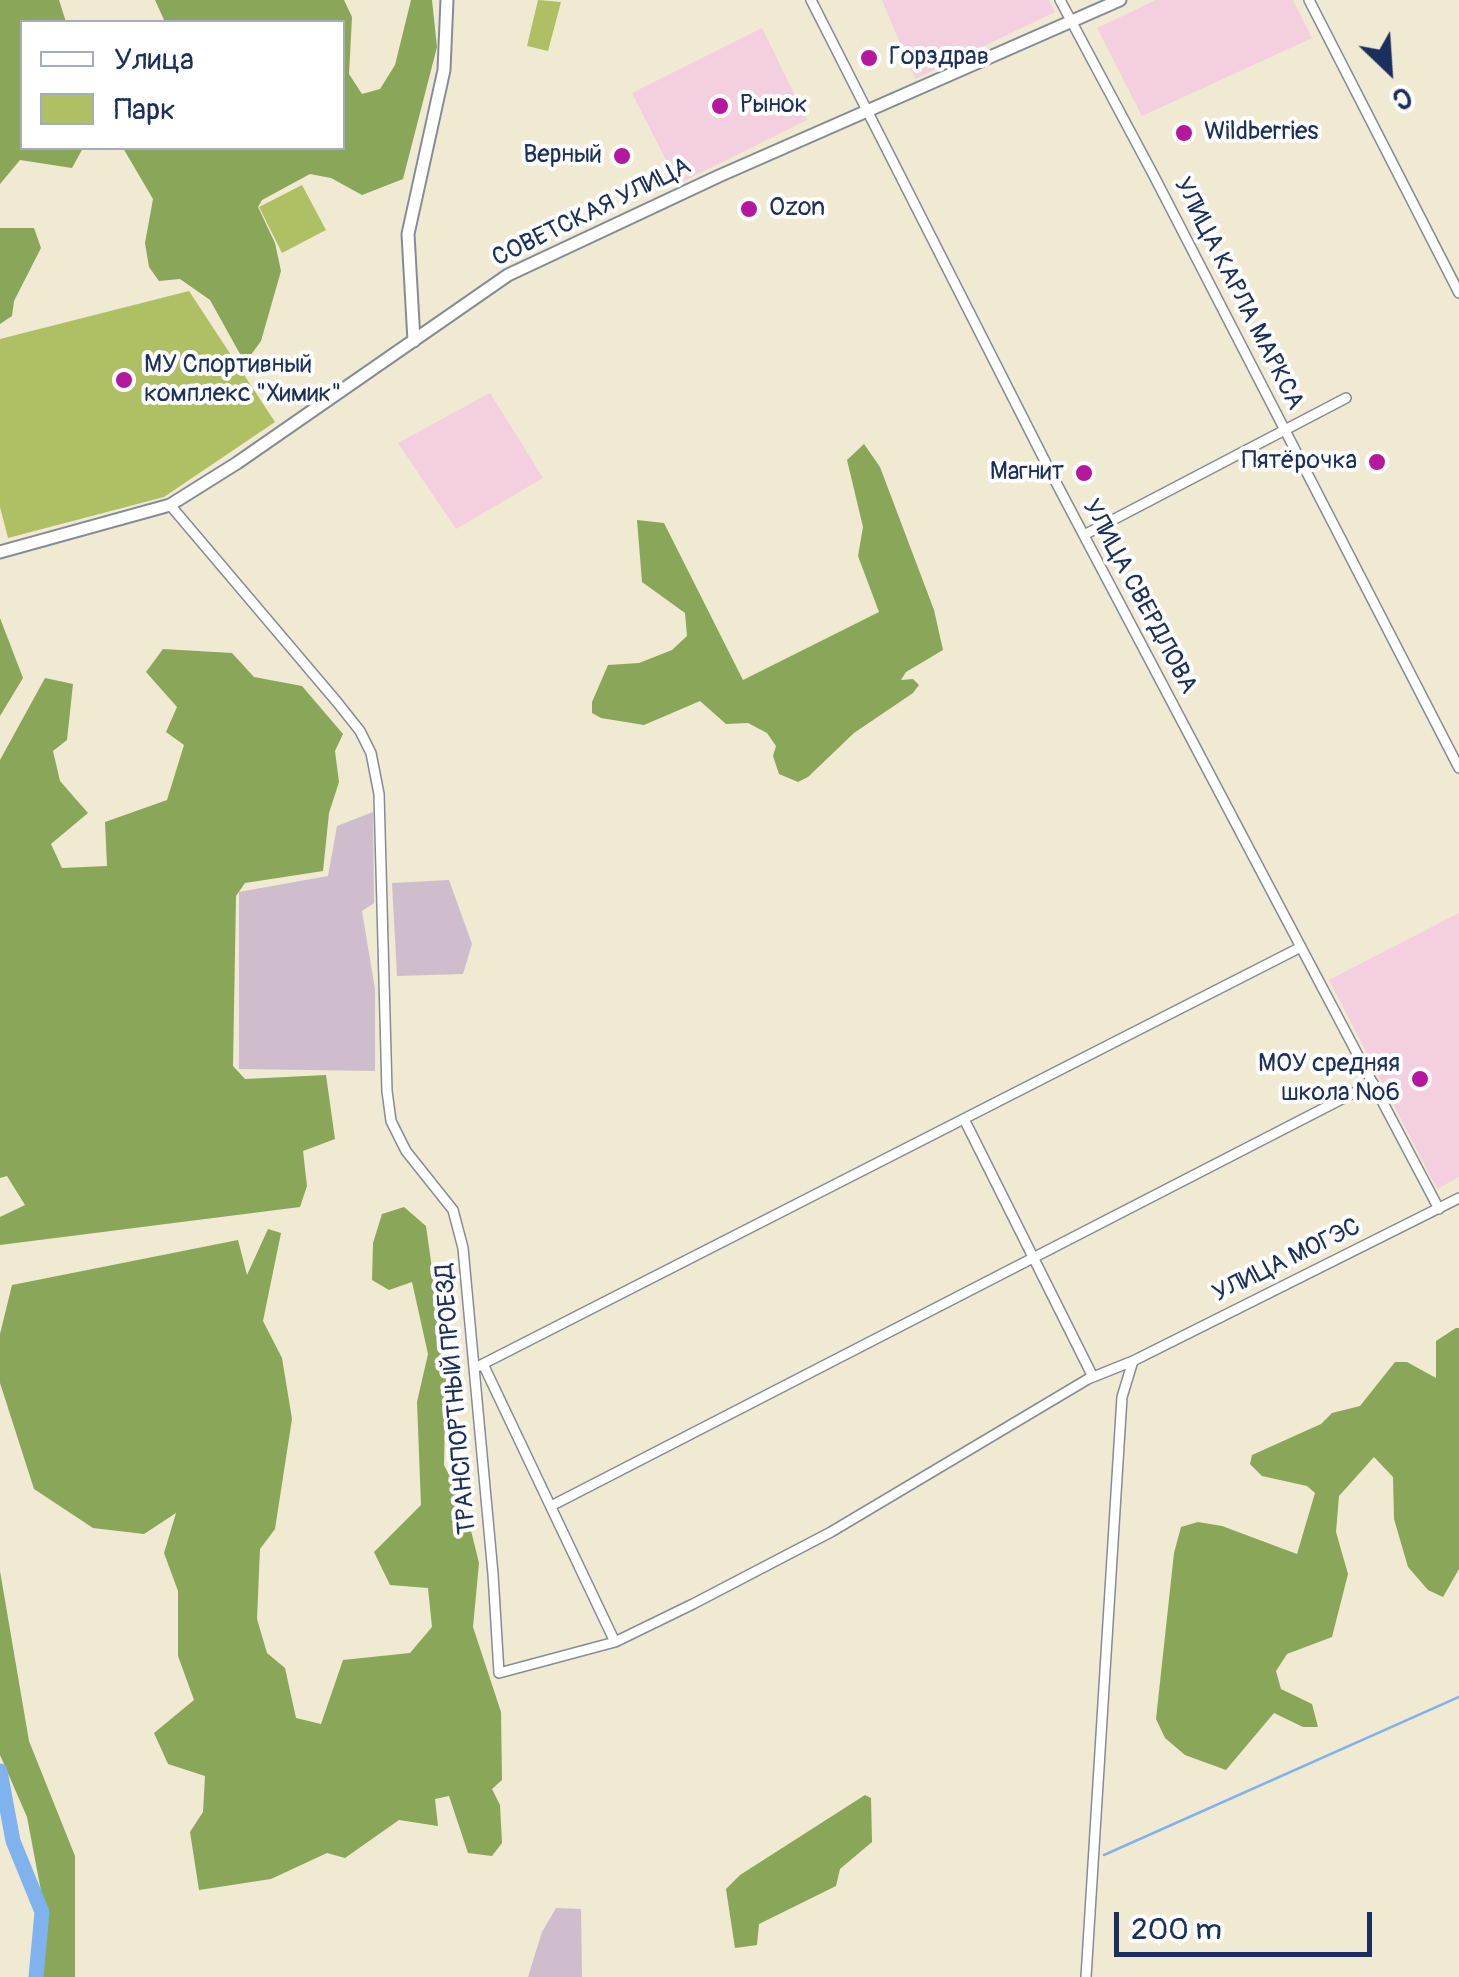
<!DOCTYPE html>
<html>
<head>
<meta charset="utf-8">
<style>
  body { margin:0 }
  #map { position:relative; width:1459px; height:1977px; overflow:hidden; background:#efead1; font-family:Pangolin,sans-serif }
  canvas { display:block }
  .legend { position:absolute; left:20px; top:20px; width:325px; height:130px; box-sizing:border-box; background:#fff; border:2px solid #a4acbf; margin:0; padding:12px 18px; list-style:none; font-size:30px; color:#1b2f5e }
  .legend li { display:flex; align-items:center; gap:20px; height:50px }
  .legend b { width:50px; border:2px solid #a4acbf }
  .north { position:absolute; left:1339px; top:20px; width:100px; height:100px; -webkit-text-stroke:8px #fff; paint-order:stroke; rotate:155deg; font-size:28px; font-weight:700; line-height:40px; text-align:center; color:#1b2f5e }
  .north::after { content:''; display:block; margin:auto; width:35px; height:45px; background:#1b2f5e; clip-path:polygon(50% 0,100% 100%,50% 72%,0 100%) }
  .scale { position:absolute; left:1114px; top:1912px; width:258px; height:45px; box-sizing:border-box; border:5px solid #1b2f5e; border-top:0; padding-left:12px; font-size:30px; line-height:35px; white-space:nowrap; color:#1b2f5e; -webkit-text-stroke:8px #fff; paint-order:stroke }
</style>
</head>
<body>
<div id="map">
<canvas width="1459" height="1977"></canvas>
<ul class="legend">
<li><b style="height:12px;background:#fff"></b>Улица</li>
<li><b style="height:28px;background:#aec063"></b>Парк</li>
</ul>
<div class="north">С</div>
<div class="scale">200 m</div>
</div>
<script>
const c = document.querySelector('canvas').getContext('2d');
c.lineJoin = 'round';
function paint(path, color) {
  c.fillStyle = color;
  c.fill(path, 'evenodd');
}
function shape(rows) {
  const path = new Path2D();
  for (const r of rows) {
    path.moveTo(r[0], r[1]);
    for (let i = 2; i < r.length; i += 2) path.lineTo(r[i], r[i + 1]);
  }
  return path;
}
function strokePath(path, color, width, dash) {
  c.strokeStyle = color;
  c.lineWidth = width;
  c.lineCap = dash ? 'butt' : 'round';
  c.setLineDash(dash || []);
  c.stroke(path);
}
function drawText(font, color, halo, rows, align = 'center') {
  c.font = font + ' Pangolin,sans-serif';
  c.lineWidth = 8;
  c.setLineDash([]);
  c.textBaseline = 'middle';
  c.strokeStyle = halo;
  c.fillStyle = color;
  for (const [text, x, y, turn = 0] of rows) {
    c.save();
    c.translate(x, y);
    c.rotate((+turn || 0) * Math.PI / 180);
    c.textAlign = isNaN(turn) ? turn : align;
    if (halo) c.strokeText(text, 0, 0);
    c.fillText(text, 0, 0);
    c.restore();
  }
}
const built = shape([
  [882,0,1049,0,1055,12,915,79],
  [1156,0,1293,0,1312,38,1142,116,1097,28],
  [762,28,807,120,678,184,632,93],
  [490,393,543,478,456,529,398,443],
  [1459,913,1459,1177,1437,1189,1329,980]
]);
const industrial = shape([
  [373,812,374,903,362,911,375,989,375,1071,239,1069,239,892,328,876,337,826],
  [449,880,472,944,463,974,397,976,392,883],
  [556,1908,581,1909,582,1977,528,1977,542,1932]
]);
const green = shape([
  [538,0,561,2,548,51,527,46],
  [302,185,326,230,282,253,259,207],
  [189,291,275,422,164,497,8,538,0,507,0,339]
]);
const forest = shape([
  [0,0,59,0,66,22,22,22,22,148,83,148,72,168,20,160,0,184],
  [155,0,344,0,352,17,349,74,362,94,380,89,395,65,411,0,432,0,437,47,403,179,362,195,331,178,310,174,262,200,258,207,275,243,281,271,261,341,245,363,210,300,180,279,159,281,149,267,145,243,153,199,123,148,342,148,342,22,165,22],
  [0,228,34,228,41,248,14,301,12,316,0,324],
  [864,444,880,467,934,610,943,650,906,672,901,680,913,679,919,685,913,693,854,733,808,777,798,782,779,774,773,756,776,746,767,733,748,723,726,724,700,701,644,725,601,718,592,713,592,702,608,665,639,663,672,650,687,636,685,613,642,582,637,520,664,523,743,680,879,612,858,556,863,527,847,460],
  [0,618,23,678,0,716],
  [163,649,232,653,254,677,302,686,343,734,335,751,339,782,329,813,323,871,245,883,236,896,233,1066,245,1079,326,1075,335,1139,303,1151,307,1186,300,1207,0,1245,0,1217,25,1205,7,1176,0,1178,0,760,45,678,73,684,67,740,53,751,60,781,88,813,51,844,62,868,107,866,105,822,167,800,184,745,166,732,177,707,146,672],
  [404,1207,426,1226,446,1369,444,1465,465,1506,479,1563,473,1627,501,1712,502,1780,492,1789,500,1805,502,1843,492,1856,468,1853,449,1796,435,1799,438,1826,399,1820,345,1858,327,1853,271,1879,199,1890,190,1832,203,1812,205,1776,168,1764,154,1733,194,1700,178,1656,178,1591,164,1553,176,1513,144,1534,93,1528,34,1489,0,1383,0,1334,12,1285,238,1240,247,1275,268,1229,281,1233,263,1321,282,1358,292,1419,275,1529,260,1549,257,1619,267,1653,285,1668,296,1718,321,1724,343,1660,410,1653,432,1627,428,1588,390,1585,374,1552,421,1505,417,1402,428,1354,412,1282,389,1290,372,1280,373,1243,382,1214],
  [1456,1328,1459,1328,1459,1569,1443,1597,1428,1590,1408,1567,1394,1519,1393,1477,1374,1457,1339,1496,1336,1532,1348,1574,1332,1637,1287,1654,1276,1671,1281,1689,1312,1704,1318,1727,1303,1727,1274,1713,1226,1770,1185,1755,1165,1738,1156,1719,1174,1553,1181,1527,1198,1522,1222,1526,1297,1554,1315,1493,1307,1486,1262,1476,1250,1464,1252,1455,1321,1424,1332,1413,1360,1406,1395,1362,1407,1362,1436,1378,1436,1341],
  [0,1571,29,1741,75,1856,75,1977,29,1977,41,1891,27,1817,0,1755],
  [865,1795,871,1798,872,1842,840,1869,836,1886,759,1924,757,1945,735,1948,726,1889,740,1875]
]);
const stream = shape([
  [1104,1855,1459,1697]
]);
const river = shape([
  [0,1771,13,1841,42,1912,36,1977]
]);
const minor = shape([
  [811,0,1051,473,1439,1209],
  [1060,0,1154,176,1459,768],
  [1309,0,1459,293],
  [170,505,337,702,360,731,371,753,379,794,387,1091,391,1121,406,1151,453,1210,463,1248,493,1574,499,1673,615,1642,693,1604,831,1532,1088,1379,1133,1361,1459,1198],
  [1084,535,1346,398],
  [964,1119,1093,1377],
  [483,1364,615,1642],
  [475,1368,1301,947],
  [551,1506,1373,1083],
  [1086,1977,1122,1397,1133,1361]
]);
const tertiary = shape([
  [414,341,408,234,444,70,447,0],
  [0,552,170,505,237,463,508,275,719,176,1120,0]
]);
const markers = [
  [869,58,10,"#b5179e"],
  [720,106,10,"#b5179e"],
  [1184,133,10,"#b5179e"],
  [622,156,10,"#b5179e"],
  [749,209,10,"#b5179e"],
  [124,380,10,"#b5179e"],
  [1377,462,10,"#b5179e"],
  [1084,473,10,"#b5179e"],
  [1420,1079,10,"#b5179e"]
];
const poiNames = [
  ["Горздрав",889,58],
  ["Рынок",740,106],
  ["Wildberries",1204,133],
  ["Верный",602,156,"right"],
  ["Ozon",769,209],
  ["МУ Спортивный",144,366],
  ["комплекс \"Химик\"",144,395],
  ["Пятёрочка",1357,462,"right"],
  ["Магнит",1064,473,"right"],
  ["МОУ средняя",1400,1065,"right"],
  ["школа №6",1400,1094,"right"]
];
const streetNames = [
  ["СОВЕТСКАЯ УЛИЦА",592,213,-26],
  ["УЛИЦА КАРЛА МАРКСА",1238,294,63],
  ["УЛИЦА СВЕРДЛОВА",1139,597,62],
  ["УЛИЦА МОГЭС",1287,1261,-26],
  ["ТРАНСПОРТНЫЙ ПРОЕЗД",457,1399,-95]
];
paint(built, '#f3cfdf');
paint(industrial, '#cfbdce');
paint(green, '#aec063');
paint(forest, '#8aa659');
strokePath(stream, '#80b2ed', 2.5);
strokePath(river, '#80b2ed', 15);
strokePath(minor, '#858c98', 12);
strokePath(tertiary, '#858c98', 15);
strokePath(minor, '#fff', 9);
strokePath(tertiary, '#fff', 11);
for (const [x, y, r, color] of markers) {
  const dot = new Path2D();
  dot.arc(x, y, r, 0, 2 * Math.PI);
  c.fillStyle = color;
  c.fill(dot);
  strokePath(dot, '#fff', 4);
}
drawText('25px', '#1b2f5e', '#fff', poiNames, 'left');
drawText('25px', '#1b2f5e', '#fff', streetNames);
</script>
</body>
</html>
